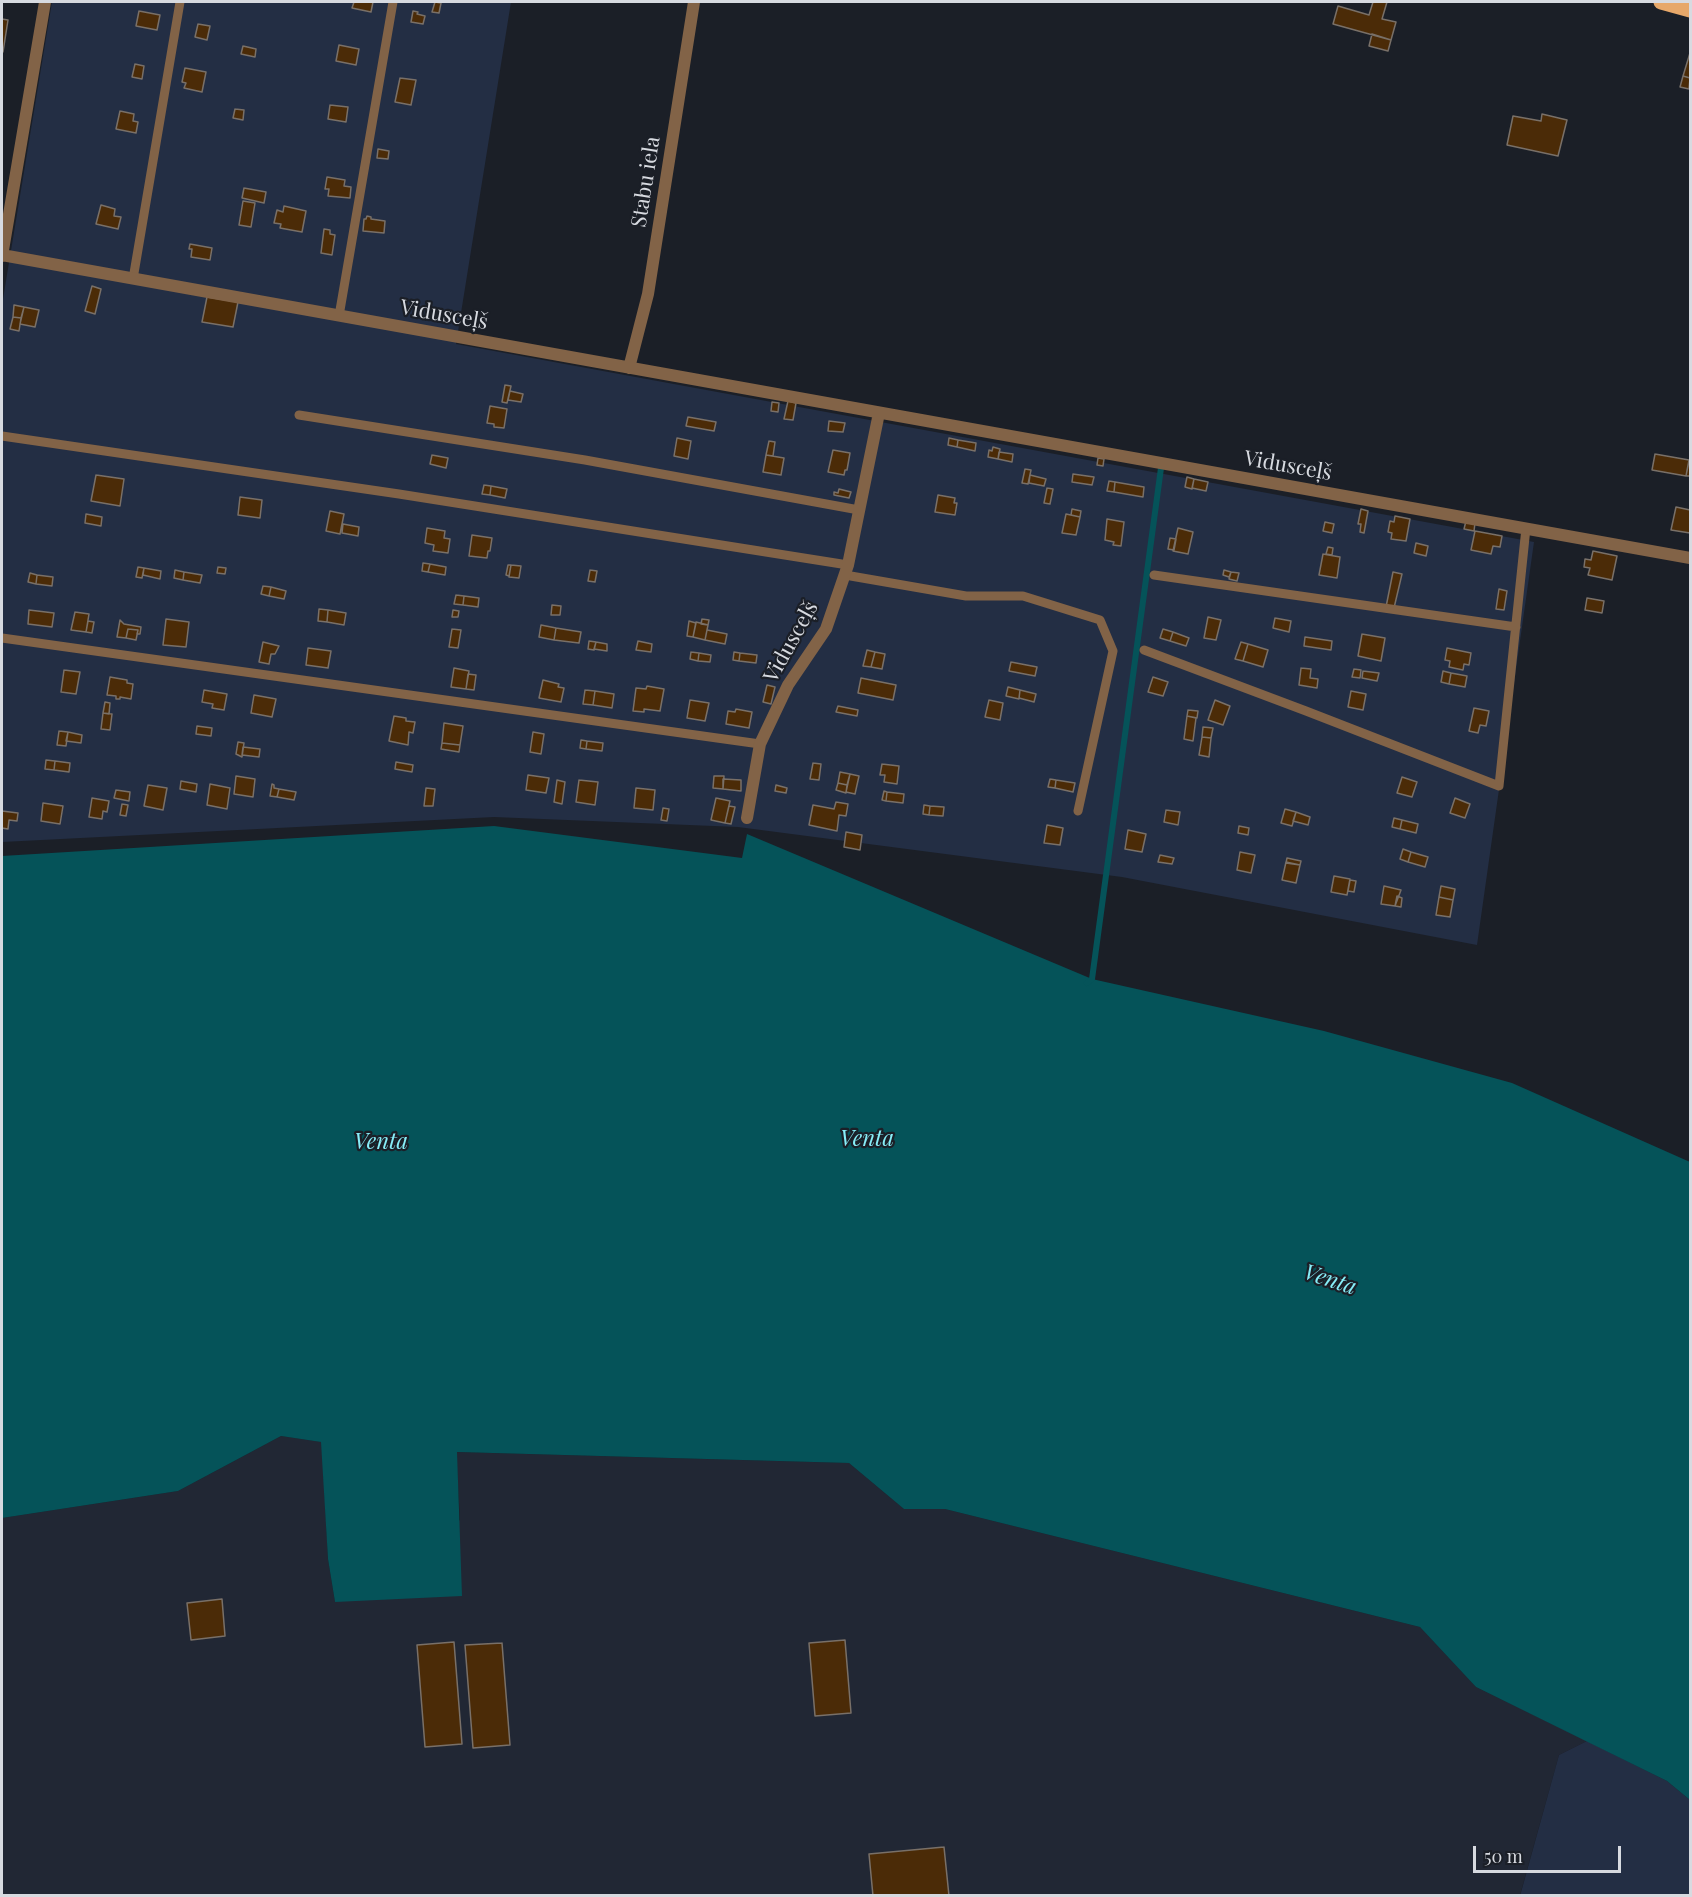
<!DOCTYPE html>
<html>
<head>
<meta charset="utf-8">
<style>
  body { margin:0 }
  #map { position:relative; width:1692px; height:1897px; overflow:hidden; background:#1b1f27; font-family:"Playfair Display",serif }
  canvas { display:block }
  .frame { position:absolute; inset:0; border:3px solid #d7dae0; pointer-events:none }
  .scale { position:absolute; left:1473px; top:1846px; width:148px; height:27px; box-sizing:border-box; border:3px solid #d7dae0; border-top:0; padding-left:8px; font-size:18px; line-height:21px; white-space:nowrap; color:#d7dae0; -webkit-text-stroke:4px #1b1f27; paint-order:stroke }
</style>
</head>
<body>
<div id="map">
<canvas width="1692" height="1897"></canvas>
<div class="frame"></div>
<div class="scale">50 m</div>
</div>
<script>
const c = document.querySelector('canvas').getContext('2d');
c.lineJoin = 'round';
function paint(path, color) {
  c.fillStyle = color;
  c.fill(path, 'evenodd');
}
function shape(rows) {
  const path = new Path2D();
  for (const r of rows) {
    path.moveTo(r[0], r[1]);
    for (let i = 2; i < r.length; i += 2) path.lineTo(r[i], r[i + 1]);
  }
  return path;
}
function strokePath(path, color, width, dash) {
  c.strokeStyle = color;
  c.lineWidth = width;
  c.lineCap = dash ? 'butt' : 'round';
  c.setLineDash(dash || []);
  c.stroke(path);
}
function drawText(font, color, halo, rows, align = 'center') {
  c.font = font + ' "Playfair Display",serif';
  c.lineWidth = 4.5;
  c.setLineDash([]);
  c.textBaseline = 'middle';
  c.strokeStyle = halo;
  c.fillStyle = color;
  for (const [text, x, y, turn = 0] of rows) {
    c.save();
    c.translate(x, y);
    c.rotate((+turn || 0) * Math.PI / 180);
    c.textAlign = isNaN(turn) ? turn : align;
    if (halo) c.strokeText(text, 0, 0);
    c.fillText(text, 0, 0);
    c.restore();
  }
}
const built = shape([
  [281,1436,322,1442,328,1559,335,1602,460,1520,456,1452,849,1463,904,1509,945,1509,1420,1627,1476,1687,1587,1741,1559,1755,1520,1895,2,1896,2,1518,178,1491]
]);
const green = shape([
  [52,2,511,2,456,344,1534,542,1477,945,1122,877,738,827,494,817,2,842,2,305],
  [1587,1741,1667,1781,1690,1800,1690,1895,1520,1896,1559,1755]
]);
const water = shape([
  [494,826,742,858,747,834,1092,979,1324,1031,1512,1083,1690,1162,1690,1800,1667,1781,1476,1687,1420,1627,945,1509,904,1509,849,1463,457,1452,462,1596,335,1602,328,1559,321,1442,281,1436,178,1491,2,1518,2,856]
]);
const stream = shape([
  [1087,983,1092,979,1161,468]
]);
const building = shape([
  [354,2,373,2,371,12,352,8,354,2],
  [435,2,441,3,439,13,432,12,435,2],
  [1373,2,1387,2,1382,19,1396,22,1391,40,1333,24,1338,6,1369,15,1373,2],
  [139,11,160,15,157,30,136,26,139,11],
  [413,11,418,12,417,14,425,16,423,24,411,22,413,11],
  [2,19,8,20,3,52,2,52,2,19],
  [198,24,210,26,207,40,195,37,198,24],
  [1372,34,1391,40,1388,51,1369,46,1372,34],
  [339,45,359,49,356,65,336,61,339,45],
  [243,46,256,49,255,57,241,54,243,46],
  [1690,53,1690,78,1683,76,1690,53],
  [135,64,144,66,142,79,132,77,135,64],
  [185,68,206,72,202,92,184,88,186,83,182,82,185,68],
  [1683,76,1690,78,1689,89,1680,87,1683,76],
  [400,78,416,80,411,105,395,102,400,78],
  [330,105,348,107,346,122,328,119,330,105],
  [235,109,244,110,243,120,233,118,235,109],
  [120,111,134,114,133,121,138,122,136,133,116,129,120,111],
  [1542,114,1567,120,1558,156,1507,145,1513,116,1541,121,1542,114],
  [378,149,389,151,388,159,377,158,378,149],
  [327,177,345,180,344,186,351,187,350,198,328,196,329,189,325,189,327,177],
  [244,188,266,192,264,203,242,198,244,188],
  [243,201,255,203,251,227,239,225,243,201],
  [101,205,115,209,114,216,121,217,118,229,96,224,101,205],
  [284,206,306,211,302,232,280,228,281,224,274,223,277,210,283,212,284,206],
  [367,216,371,217,371,219,385,221,384,233,363,231,364,219,366,219,367,216],
  [324,229,330,230,330,234,335,235,332,255,321,253,324,229],
  [190,244,212,248,210,260,191,257,192,249,189,249,190,244],
  [92,286,101,289,95,314,85,311,92,286],
  [207,297,238,302,233,327,202,322,207,297],
  [14,305,24,307,21,318,13,317,14,305],
  [24,307,39,310,35,327,20,324,24,307],
  [13,317,21,318,19,331,10,329,13,317],
  [505,385,511,386,507,403,502,402,505,385],
  [510,391,523,394,521,402,508,400,510,391],
  [788,401,796,403,793,420,784,419,788,401],
  [772,402,779,403,778,412,771,411,772,402],
  [490,406,507,409,504,428,494,427,494,424,487,423,490,406],
  [688,417,716,422,714,431,686,426,688,417],
  [829,421,845,423,843,432,828,431,829,421],
  [677,438,691,441,688,459,674,456,677,438],
  [949,438,958,440,957,447,948,445,949,438],
  [958,440,976,443,975,451,957,447,958,440],
  [769,441,775,442,773,456,766,455,769,441],
  [993,447,1000,449,998,459,988,457,989,450,992,451,993,447],
  [833,450,850,453,847,470,845,470,844,475,828,472,833,450],
  [999,452,1013,454,1012,462,998,459,999,452],
  [1655,454,1689,460,1686,476,1652,470,1655,454],
  [432,455,448,458,446,468,430,464,432,455],
  [766,455,784,458,781,475,763,472,766,455],
  [1098,458,1104,459,1103,466,1097,465,1098,458],
  [1689,461,1690,461,1690,476,1686,476,1689,461],
  [1025,469,1031,470,1028,484,1022,483,1025,469],
  [1073,474,1094,477,1092,485,1072,482,1073,474],
  [96,475,124,479,120,506,91,501,96,475],
  [1030,475,1046,479,1044,486,1029,483,1030,475],
  [1187,477,1194,479,1192,489,1185,487,1187,477],
  [1194,479,1208,482,1206,491,1192,488,1194,479],
  [1109,481,1115,482,1114,492,1107,491,1109,481],
  [1115,482,1144,487,1143,497,1114,492,1115,482],
  [484,485,491,486,490,495,482,494,484,485],
  [491,486,507,489,505,498,490,495,491,486],
  [1047,488,1053,489,1050,504,1044,503,1047,488],
  [839,489,851,492,849,498,834,495,834,492,838,493,839,489],
  [938,495,955,498,954,503,957,503,955,515,935,512,938,495],
  [240,497,262,500,260,518,238,515,240,497],
  [1676,507,1690,510,1690,533,1671,530,1676,507],
  [1072,509,1081,511,1080,517,1071,515,1072,509],
  [1361,509,1368,511,1364,533,1360,532,1361,524,1358,524,1361,509],
  [330,511,344,514,340,534,326,531,330,511],
  [86,514,102,517,101,526,85,523,86,514],
  [1066,514,1080,517,1076,535,1062,533,1066,514],
  [1395,516,1410,519,1406,541,1391,539,1392,533,1388,532,1390,521,1394,522,1395,516],
  [1107,519,1124,522,1121,546,1113,545,1114,542,1105,540,1107,519],
  [1466,521,1475,523,1474,531,1464,529,1466,521],
  [1325,522,1334,524,1332,533,1323,531,1325,522],
  [343,524,359,527,358,536,342,533,343,524],
  [427,528,445,531,444,538,450,539,448,553,433,551,434,545,425,543,427,528],
  [1178,528,1193,532,1188,554,1173,551,1178,528],
  [1475,531,1502,536,1500,547,1493,546,1491,554,1471,550,1475,531],
  [472,535,492,538,490,551,488,551,487,558,469,556,472,535],
  [1170,538,1176,539,1174,550,1168,549,1170,538],
  [1416,543,1428,546,1426,556,1414,553,1416,543],
  [1328,547,1333,548,1332,555,1326,554,1328,547],
  [1593,551,1617,556,1612,580,1588,575,1590,568,1584,567,1585,559,1591,560,1593,551],
  [1323,554,1340,557,1337,578,1319,575,1323,554],
  [423,563,430,564,428,572,422,571,423,563],
  [430,564,446,567,445,575,428,572,430,564],
  [508,565,511,565,509,576,506,575,508,565],
  [511,565,521,566,519,578,509,577,511,565],
  [138,567,144,568,142,578,136,577,138,567],
  [218,567,226,568,225,574,217,573,218,567],
  [144,568,161,571,160,579,143,575,144,568],
  [175,570,184,572,183,580,174,578,175,570],
  [590,570,597,571,595,582,588,581,590,570],
  [1224,570,1231,572,1229,577,1223,575,1224,570],
  [184,572,202,575,200,583,183,580,184,572],
  [1231,572,1239,573,1237,581,1229,579,1231,572],
  [1393,572,1402,574,1394,608,1386,607,1393,572],
  [30,573,37,575,36,584,28,582,30,573],
  [37,575,53,577,52,586,36,584,37,575],
  [263,586,271,587,269,596,261,594,263,586],
  [271,587,286,591,284,599,269,596,271,587],
  [1499,589,1507,591,1504,610,1496,609,1499,589],
  [456,595,464,596,463,605,454,604,456,595],
  [464,596,479,598,478,607,463,605,464,596],
  [1587,598,1604,601,1602,613,1585,610,1587,598],
  [552,605,561,606,560,615,551,615,552,605],
  [319,609,328,610,327,622,318,621,319,609],
  [29,610,54,613,52,627,28,624,29,610],
  [328,610,346,613,344,625,327,622,328,610],
  [453,610,459,611,458,617,452,617,453,610],
  [75,612,89,614,86,632,71,630,75,612],
  [1208,617,1221,620,1216,640,1204,638,1208,617],
  [1275,618,1291,621,1289,632,1273,628,1275,618],
  [166,619,189,622,186,647,163,645,166,619],
  [702,619,709,620,708,625,701,624,702,619],
  [120,620,124,624,141,627,140,634,137,634,138,630,128,629,126,638,117,637,120,620],
  [88,621,94,622,92,633,86,632,88,621],
  [689,621,696,623,693,637,687,636,689,621],
  [696,622,708,625,705,640,693,637,696,622],
  [541,625,556,628,554,640,539,637,541,625],
  [556,628,581,632,579,643,554,640,556,628],
  [128,629,138,630,136,640,126,638,128,629],
  [452,629,461,630,458,648,449,647,452,629],
  [1163,629,1173,632,1170,641,1160,638,1163,629],
  [707,630,727,634,725,644,705,640,707,630],
  [1173,632,1189,638,1186,646,1170,641,1173,632],
  [1362,634,1385,638,1381,661,1358,656,1362,634],
  [1305,637,1332,641,1331,650,1304,646,1305,637],
  [589,641,596,642,594,650,588,649,589,641],
  [638,641,652,644,651,652,636,650,638,641],
  [263,642,279,646,275,654,271,654,269,664,259,662,263,642],
  [596,642,607,644,607,651,594,649,596,642],
  [1241,642,1248,644,1243,661,1235,659,1241,642],
  [1248,644,1268,650,1263,667,1243,661,1248,644],
  [308,648,331,651,328,668,306,665,308,648],
  [1447,648,1471,653,1469,665,1464,664,1463,670,1449,667,1450,661,1445,660,1447,648],
  [867,650,875,652,871,667,863,666,867,650],
  [691,652,699,653,698,661,690,659,691,652],
  [734,652,740,653,739,661,733,660,734,652],
  [875,652,885,654,882,669,871,667,875,652],
  [699,653,711,655,710,662,698,661,699,653],
  [740,653,757,655,756,663,739,661,740,653],
  [1011,662,1037,667,1035,676,1009,671,1011,662],
  [454,668,469,671,466,689,451,687,454,668],
  [1301,668,1311,669,1310,678,1318,679,1317,688,1299,685,1301,668],
  [1354,669,1361,670,1360,678,1352,677,1354,669],
  [64,670,80,672,76,694,61,692,64,670],
  [1363,671,1379,673,1377,681,1362,678,1363,671],
  [1443,671,1451,673,1449,684,1441,682,1443,671],
  [1451,673,1467,676,1465,687,1449,684,1451,673],
  [468,674,476,675,474,690,466,689,468,674],
  [110,677,127,680,127,683,133,684,131,699,120,697,120,699,116,699,116,696,107,695,110,677],
  [1153,677,1168,682,1163,696,1148,692,1153,677],
  [861,678,896,685,893,700,858,693,861,678],
  [543,680,559,684,558,687,564,688,561,702,539,698,543,680],
  [767,685,775,687,771,704,763,702,767,685],
  [647,686,664,689,660,711,644,709,644,712,633,711,636,688,646,689,647,686],
  [1008,687,1020,690,1019,699,1006,696,1008,687],
  [204,690,227,694,224,710,212,708,213,704,202,702,204,690],
  [585,690,595,691,593,705,583,704,585,690],
  [1020,690,1036,694,1034,702,1019,698,1020,690],
  [595,691,614,694,612,708,593,705,595,691],
  [1351,691,1366,694,1363,710,1348,707,1351,691],
  [254,695,276,699,272,717,251,713,254,695],
  [690,700,709,703,705,721,687,718,690,700],
  [989,700,1003,703,1000,720,985,717,989,700],
  [1215,700,1230,706,1223,725,1208,720,1215,700],
  [105,702,110,703,109,714,103,713,105,702],
  [838,706,858,710,857,716,836,712,838,706],
  [1474,708,1489,711,1486,726,1480,725,1478,733,1469,731,1474,708],
  [736,709,752,712,749,728,726,724,728,711,735,712,736,709],
  [1188,710,1198,711,1197,718,1187,716,1188,710],
  [103,713,112,714,110,730,101,729,103,713],
  [394,716,406,718,406,721,415,722,413,733,409,732,408,745,389,741,394,716],
  [1187,716,1196,718,1193,741,1184,739,1187,716],
  [444,723,463,726,460,745,442,743,444,723],
  [197,726,212,728,211,736,196,734,197,726],
  [1203,727,1213,728,1211,738,1202,737,1203,727],
  [59,731,68,732,66,746,57,745,59,731],
  [68,732,82,735,81,743,66,741,68,732],
  [533,732,544,734,541,754,530,752,533,732],
  [1202,737,1211,738,1209,757,1199,755,1202,737],
  [581,740,587,741,586,749,580,748,581,740],
  [587,741,603,743,602,751,586,749,587,741],
  [238,742,244,743,242,757,236,754,238,742],
  [442,743,460,745,459,752,441,749,442,743],
  [243,747,260,749,259,757,242,755,243,747],
  [46,760,55,761,54,770,45,769,46,760],
  [55,761,70,763,69,772,54,770,55,761],
  [396,762,413,765,412,772,395,769,396,762],
  [813,763,821,764,819,780,810,779,813,763],
  [882,764,899,766,897,784,884,782,885,775,880,775,882,764],
  [840,772,850,774,847,785,838,783,840,772],
  [850,774,859,776,855,794,846,792,850,774],
  [528,775,549,778,546,793,526,790,528,775],
  [236,776,255,779,253,797,234,794,236,776],
  [714,776,724,776,723,789,713,788,714,776],
  [1402,777,1417,782,1412,797,1397,793,1402,777],
  [723,779,741,780,741,791,723,789,723,779],
  [1050,779,1056,780,1055,788,1048,787,1050,779],
  [557,780,565,782,562,804,554,802,557,780],
  [579,780,598,782,595,805,576,802,579,780],
  [1056,780,1075,783,1073,792,1055,788,1056,780],
  [181,781,197,784,196,792,180,789,181,781],
  [838,783,847,785,846,793,836,790,838,783],
  [210,784,230,788,227,809,207,805,210,784],
  [272,784,274,785,274,788,279,789,277,797,270,796,272,784],
  [148,785,167,788,163,810,144,806,148,785],
  [776,785,787,788,786,793,775,791,776,785],
  [426,788,435,789,433,806,424,806,426,788],
  [636,788,655,790,653,810,634,808,636,788],
  [279,789,296,792,294,800,277,797,279,789],
  [116,790,130,792,129,801,114,798,116,790],
  [884,791,887,792,886,801,882,800,884,791],
  [887,792,904,794,903,803,886,801,887,792],
  [92,798,109,801,107,812,103,811,102,819,89,817,92,798],
  [716,798,730,801,725,823,711,820,716,798],
  [1455,798,1470,804,1465,818,1450,813,1455,798],
  [836,802,848,804,846,816,839,815,837,831,809,825,813,805,834,809,836,802],
  [43,803,63,806,60,824,41,821,43,803],
  [122,804,128,805,126,816,120,815,122,804],
  [924,805,930,806,929,815,923,814,924,805],
  [729,806,735,807,731,824,725,823,729,806],
  [930,806,944,807,943,816,929,815,930,806],
  [663,808,669,809,667,821,661,820,663,808],
  [1285,809,1296,812,1292,826,1281,823,1285,809],
  [1166,810,1180,812,1178,825,1164,822,1166,810],
  [2,811,18,813,17,821,9,820,8,829,2,828,2,811],
  [1296,812,1310,817,1308,825,1293,821,1296,812],
  [1394,818,1402,820,1400,829,1392,827,1394,818],
  [1402,820,1418,824,1416,833,1400,829,1402,820],
  [1047,825,1063,828,1060,845,1044,843,1047,825],
  [1239,826,1249,828,1248,835,1238,833,1239,826],
  [1128,830,1146,834,1142,852,1125,849,1128,830],
  [846,832,862,835,860,850,844,847,846,832],
  [1403,849,1411,852,1408,862,1400,859,1403,849],
  [1240,852,1255,855,1251,873,1237,870,1240,852],
  [1411,852,1428,857,1425,867,1408,862,1411,852],
  [1160,855,1174,858,1172,864,1158,862,1160,855],
  [1287,858,1301,861,1300,865,1286,863,1287,858],
  [1286,862,1300,865,1296,883,1282,880,1286,862],
  [1334,876,1350,879,1347,895,1331,892,1334,876],
  [1350,880,1356,881,1354,892,1348,891,1350,880],
  [1384,886,1401,890,1395,906,1381,904,1384,886],
  [1441,886,1455,889,1453,900,1439,897,1441,886],
  [1397,896,1402,898,1401,907,1395,906,1397,896],
  [1439,897,1453,900,1450,917,1436,915,1439,897],
  [222,1599,225,1636,191,1640,187,1603,222,1599],
  [845,1640,851,1713,815,1716,809,1643,845,1640],
  [454,1642,462,1744,425,1747,417,1645,454,1642],
  [502,1643,510,1745,473,1748,465,1645,502,1643],
  [944,1847,949,1896,873,1896,869,1854,944,1847]
]);
const service = shape([
  [133,279,180,2],
  [339,316,393,2],
  [299,415,585,460,859,510],
  [2,436,399,494,848,565],
  [845,575,966,596,1023,596,1100,620,1113,651,1078,811],
  [1154,575,1516,627],
  [2,638,760,744],
  [1144,650,1306,711,1499,786,1526,528]
]);
const minor = shape([
  [2,255,1690,558],
  [2,256,45,2],
  [629,368,648,294,694,2],
  [747,818,760,744,788,685,826,629,848,565,879,413]
]);
const primary = shape([
  [1661,2,1690,10]
]);
const streetNames = [
  ["Stabu iela",646,182,-81],
  ["Vidusceļš",444,315,10],
  ["Vidusceļš",1288,466,10],
  ["Vidusceļš",791,642,-61]
];
const waterNames = [
  ["Venta",867,1139],
  ["Venta",381,1142],
  ["Venta",1330,1280,18]
];
paint(built, '#212734');
paint(green, '#232e44');
paint(water, '#055359');
strokePath(stream, '#055359', 6);
paint(building, '#4b2b07');
strokePath(building, '#797068', 1.5);
strokePath(service, '#826347', 9);
strokePath(minor, '#826347', 12);
strokePath(primary, '#e7a86a', 15);
drawText('21px', '#d7dae0', '#1b1f27', streetNames);
drawText('italic 22px', '#87eef8', '#1b1f27', waterNames);
</script>
</body>
</html>
